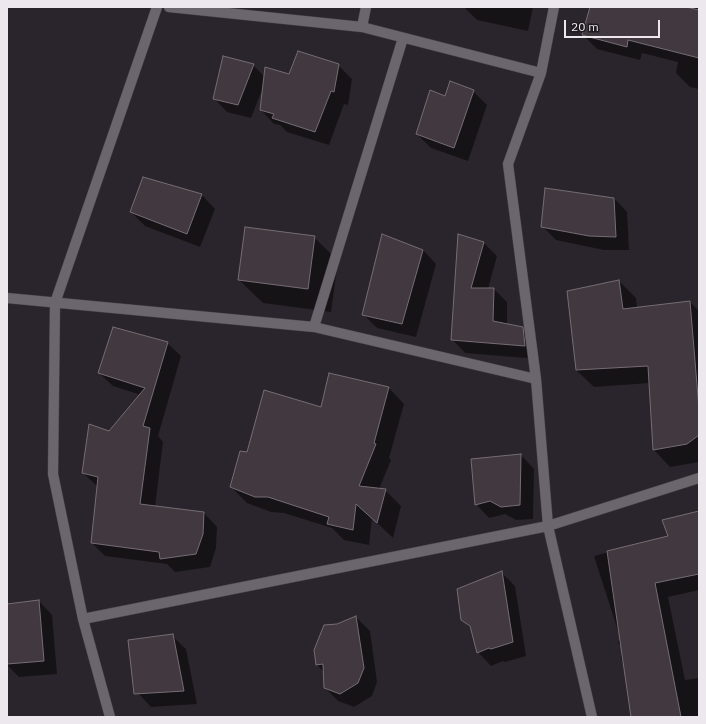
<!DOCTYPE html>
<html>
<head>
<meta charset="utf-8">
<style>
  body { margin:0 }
  #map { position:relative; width:706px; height:724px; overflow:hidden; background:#2a252c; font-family:"IBM Plex Sans",sans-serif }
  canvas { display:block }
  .frame { position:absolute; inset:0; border:8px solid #ece8ed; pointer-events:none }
  .scale { position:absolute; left:564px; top:20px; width:96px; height:18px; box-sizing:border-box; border:2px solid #ece8ed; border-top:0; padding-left:5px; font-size:12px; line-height:14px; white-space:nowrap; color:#ece8ed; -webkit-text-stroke:3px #201b22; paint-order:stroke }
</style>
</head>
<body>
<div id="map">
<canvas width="706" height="724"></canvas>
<div class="frame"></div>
<div class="scale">20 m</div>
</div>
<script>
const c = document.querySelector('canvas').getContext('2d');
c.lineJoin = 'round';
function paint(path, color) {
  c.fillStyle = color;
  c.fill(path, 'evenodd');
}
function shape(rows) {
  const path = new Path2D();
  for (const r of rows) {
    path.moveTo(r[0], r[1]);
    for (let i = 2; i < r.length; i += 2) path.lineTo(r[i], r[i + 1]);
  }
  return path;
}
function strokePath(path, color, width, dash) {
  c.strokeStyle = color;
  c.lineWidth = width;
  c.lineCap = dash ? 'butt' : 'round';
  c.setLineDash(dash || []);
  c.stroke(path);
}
const shadow = shape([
  [464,7,533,7,528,31,477,20],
  [591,7,682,7,689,9,689,7,699,7,699,89,690,87,676,73,678,62,642,53,640,60,597,49,583,35],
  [253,65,265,77,290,75,338,65,352,79,348,105,344,104,329,145,287,132,280,125,274,124,261,110,262,90,251,118,227,112,214,98],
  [473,91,487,105,468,161,431,148,417,134,445,97],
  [144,178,202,195,215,209,200,247,145,226,131,212],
  [614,198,627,212,629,250,604,250,556,240,542,226],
  [314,237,338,261,331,312,263,303,239,280],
  [484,243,497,256,488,289,494,289,507,302,507,324,522,328,536,341,538,359,465,353,452,339],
  [423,250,436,264,416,337,377,328,363,314],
  [619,281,636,298,637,308,690,302,699,311,699,462,670,467,654,450,650,383,594,387,576,370,568,292],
  [167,343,181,356,158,436,163,442,155,507,204,513,217,527,216,548,210,567,175,572,167,564,105,556,92,543,98,487,83,473,110,432,141,395,113,386,99,373],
  [389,388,404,404,389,458,391,460,379,489,385,490,401,506,393,538,372,518,369,545,344,540,332,528,284,513,271,512,247,503,231,487,247,454,321,409],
  [521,455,534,469,533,519,516,520,505,514,489,518,476,504],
  [699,510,699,590,668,597,685,680,699,678,699,717,632,717,625,670,621,658,622,647,618,643,620,637,594,556,669,536,690,514],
  [502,573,515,586,526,656,505,662,503,661,491,666,478,652,472,629,462,620],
  [39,601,52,615,57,674,19,677,7,665,7,605],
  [356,617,370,631,377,682,372,696,354,707,338,701,325,688,324,672,317,665,338,625],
  [172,636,186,649,197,704,151,707,138,693]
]);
const building = shape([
  [590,7,686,7,699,10,699,58,628,40,627,47,582,35,590,7],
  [298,51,339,64,334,92,331,91,315,132,272,118,274,114,260,110,265,67,289,74,298,51],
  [223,56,254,64,238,105,213,99,223,56],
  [450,81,474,90,454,148,416,134,430,90,445,96,450,81],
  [143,177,202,194,187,234,130,212,143,177],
  [545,188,614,198,616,237,589,236,541,227,545,188],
  [245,227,315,236,308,289,238,280,245,227],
  [382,234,423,250,402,324,362,315,382,234],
  [458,234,484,242,471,288,494,288,493,321,523,327,525,346,451,340,458,234],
  [619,280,623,309,690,301,699,409,699,435,687,444,653,450,648,366,576,370,567,291,619,280],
  [113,327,168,342,143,426,150,428,140,504,204,512,203,534,196,554,160,559,159,552,91,543,98,477,82,473,89,424,109,431,145,388,98,373,113,327],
  [329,373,389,387,374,443,376,444,359,486,386,489,377,523,356,504,353,530,327,524,329,517,268,497,255,497,230,487,240,451,247,452,264,390,321,407,329,373],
  [521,454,520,505,501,507,490,501,475,505,471,459,521,454],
  [699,511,699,574,655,583,681,717,631,717,607,551,668,536,662,520,699,511],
  [502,571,513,642,491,649,489,648,477,653,470,626,461,620,457,589,502,571],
  [39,600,44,661,7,664,7,604,39,600],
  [356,616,364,668,358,683,340,694,324,688,323,664,316,665,314,650,324,625,337,624,356,616],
  [173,634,184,691,134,694,128,640,173,634]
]);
const minor = shape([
  [169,7,362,27,541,73],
  [554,7,541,73,508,164,536,379,548,526,592,717],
  [362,27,366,7],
  [7,298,314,327,536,379],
  [314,327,403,38],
  [83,619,548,526,699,478],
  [110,717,83,619,53,474,55,303,157,7]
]);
paint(shadow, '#0007');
paint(building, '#41393f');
strokePath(building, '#766d74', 1);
strokePath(minor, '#474248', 11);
strokePath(minor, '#6b656d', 10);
</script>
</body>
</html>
